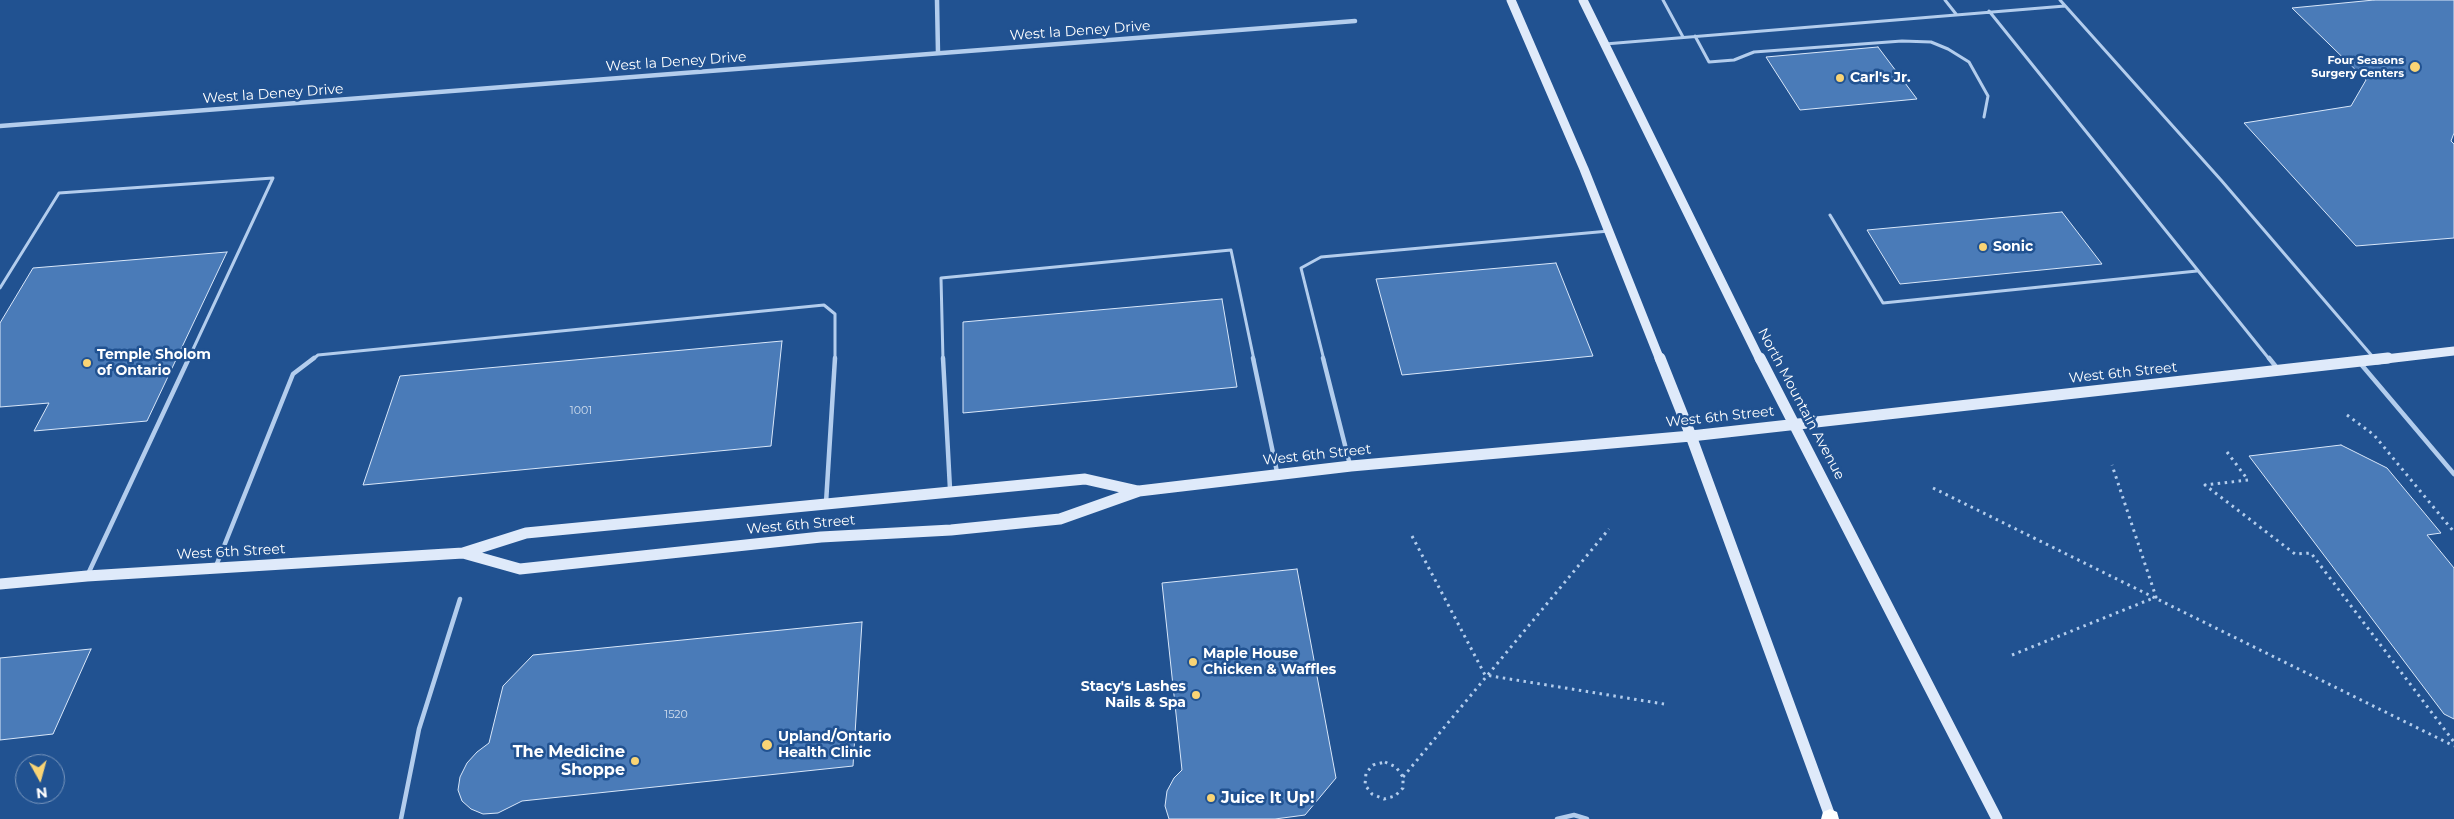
<!DOCTYPE html>
<html>
<head>
<meta charset="utf-8">
<style>
  body { margin:0 }
  #map { position:relative; width:2454px; height:819px; overflow:hidden; background:#215291; font-family:Montserrat,sans-serif }
  canvas { display:block }
  .north { position:absolute; left:15px; top:754px; width:50px; height:50px; box-sizing:border-box; background:#215291; border:1px solid #7a97bd; border-radius:50%; rotate:173deg; font-size:14px; font-weight:700; line-height:20px; text-align:center; color:#fff }
  .north::after { content:''; display:block; margin:auto; width:18px; height:22px; background:#f9d475; clip-path:polygon(50% 0,100% 100%,50% 72%,0 100%) }
</style>
</head>
<body>
<div id="map">
<canvas width="2454" height="819"></canvas>
<div class="north">N</div>
</div>
<script>
const c = document.querySelector('canvas').getContext('2d');
c.lineJoin = 'round';
function paint(path, color) {
  c.fillStyle = color;
  c.fill(path, 'evenodd');
}
function shape(rows) {
  const path = new Path2D();
  for (const r of rows) {
    path.moveTo(r[0], r[1]);
    for (let i = 2; i < r.length; i += 2) path.lineTo(r[i], r[i + 1]);
  }
  return path;
}
function strokePath(path, color, width, dash) {
  c.strokeStyle = color;
  c.lineWidth = width;
  c.lineCap = dash ? 'butt' : 'round';
  c.setLineDash(dash || []);
  c.stroke(path);
}
function drawText(font, color, halo, rows, align = 'center') {
  c.font = font + ' Montserrat,sans-serif';
  c.lineWidth = 5;
  c.setLineDash([]);
  c.textBaseline = 'middle';
  c.strokeStyle = halo;
  c.fillStyle = color;
  for (const [text, x, y, turn = 0] of rows) {
    c.save();
    c.translate(x, y);
    c.rotate((+turn || 0) * Math.PI / 180);
    c.textAlign = isNaN(turn) ? turn : align;
    if (halo) c.strokeText(text, 0, 0);
    c.fillText(text, 0, 0);
    c.restore();
  }
}
const building = shape([
  [2374,0,2454,0,2454,133,2451,141,2454,144,2454,238,2356,246,2244,123,2351,106,2366,80,2292,8,2374,0],
  [1878,47,1917,99,1800,110,1766,57,1878,47],
  [2062,212,2102,264,1900,284,1867,230,2062,212],
  [227,252,147,421,34,431,49,403,0,407,0,323,33,268,227,252],
  [1556,263,1593,356,1402,375,1376,279,1556,263],
  [1222,299,1237,387,963,413,963,322,1222,299],
  [782,341,771,446,363,485,400,376,782,341],
  [2341,445,2387,468,2441,533,2427,535,2454,568,2454,719,2444,714,2249,456,2341,445],
  [1297,569,1336,778,1305,815,1275,819,1169,819,1165,806,1167,791,1174,778,1182,770,1162,583,1297,569],
  [862,622,853,766,522,801,498,813,483,814,471,809,462,801,458,790,460,777,467,763,477,752,489,743,503,686,533,655,862,622],
  [91,649,53,734,0,740,0,658,91,649]
]);
const path = shape([
  [2347,415,2374,435,2454,532],
  [2227,452,2248,480,2205,485,2295,554,2311,553,2454,742],
  [1933,488,2454,746],
  [1412,536,1485,675,1664,704],
  [2012,655,2156,597,2112,465],
  [1385,762,1396,767,1403,777,1403,788,1395,796,1384,799,1372,794,1365,785,1366,773,1373,765,1385,762],
  [1403,777,1609,529]
]);
const laneFar1 = shape([
  [1663,0,1683,37],
  [1945,0,1956,14],
  [2060,0,2221,180,2373,357],
  [1989,11,2270,360],
  [1695,36,1709,62,1734,60,1754,52,1902,41,1931,42,1948,49,1969,62,1988,96,1984,117],
  [1605,44,2065,6],
  [1830,215,1883,303,2197,271],
  [0,288,59,193,273,178,188,360],
  [312,360,318,355,824,305,835,314,835,360],
  [943,360,941,278,1231,250,1254,360],
  [1324,360,1301,268,1321,257,1609,231]
]);
const lane = shape([
  [943,358,950,489],
  [1253,358,1277,472],
  [1323,358,1350,465],
  [2269,358,2277,368],
  [2360,363,2454,474],
  [826,503,835,358],
  [216,566,293,374,314,358],
  [88,574,189,358],
  [401,819,419,729,460,599],
  [1557,819,1574,815,1587,819]
]);
const street = shape([
  [937,0,938,53],
  [0,126,1355,21]
]);
const secondaryFar1 = shape([
  [1511,0,1584,169,1660,360],
  [1583,0,1760,360],
  [2377,360,2454,351]
]);
const secondary = shape([
  [1660,358,1691,436,1831,819],
  [1760,358,1997,819],
  [463,553,520,569,821,537,951,530,1060,519,1139,491,1351,466,1691,436,2388,358],
  [0,584,87,576,463,553,526,533,1085,479,1138,491]
]);
const highway = shape([
  [1830,809,1837,812,1839,819,1821,819,1823,812,1830,809]
]);
const markers = [
  [2415,67,6,"#f9d475"],
  [1840,78,5,"#f9d475"],
  [1983,247,5,"#f9d475"],
  [87,363,5,"#f9d475"],
  [1193,662,5,"#f9d475"],
  [1196,695,5,"#f9d475"],
  [767,745,6,"#f9d475"],
  [635,761,5,"#f9d475"],
  [1211,798,5,"#f9d475"]
];
const farPoinames = [
  ["Four Seasons",2404,61],
  ["Surgery Centers",2404,74]
];
const numberNames = [
  ["1001",581,411],
  ["1520",676,715]
];
const streetNames = [
  ["West la Deney Drive",1080,31,-4],
  ["West la Deney Drive",676,62,-4],
  ["West la Deney Drive",273,94,-4],
  ["West 6th Street",2123,373,-6],
  ["North Mountain Avenue",1801,404,62],
  ["West 6th Street",1720,417,-6],
  ["West 6th Street",1317,455,-6],
  ["West 6th Street",801,525,-5],
  ["West 6th Street",231,552,-3]
];
const poiNames = [
  ["Carl's Jr.",1850,78],
  ["Sonic",1993,247],
  ["Temple Sholom",97,355],
  ["of Ontario",97,371],
  ["Maple House",1203,654],
  ["Chicken & Waffles",1203,670],
  ["Stacy's Lashes",1186,687,"right"],
  ["Nails & Spa",1186,703,"right"],
  ["Upland/Ontario",778,737],
  ["Health Clinic",778,753]
];
const nearPoinames = [
  ["The Medicine",625,752],
  ["Shoppe",625,770],
  ["Juice It Up!",1221,798,"left"]
];
paint(building, '#4a7bb8');
strokePath(building, '#d9e7f9', 1);
strokePath(path, '#b3cded', 3, [2.5, 4.5]);
strokePath(laneFar1, '#b3cded', 3);
strokePath(lane, '#b3cded', 4.5);
strokePath(street, '#b3cded', 4.5);
strokePath(secondaryFar1, '#dfeafa', 9);
strokePath(secondary, '#dfeafa', 11);
paint(highway, '#fff');
for (const [x, y, r, color] of markers) {
  const dot = new Path2D();
  dot.arc(x, y, r, 0, 2 * Math.PI);
  c.fillStyle = color;
  c.fill(dot);
  strokePath(dot, '#215291', 2);
}
drawText('bold 11px', '#fff', '#215291', farPoinames, 'right');
drawText('11px', '#d2deed', null, numberNames);
drawText('14px', '#fff', '#215291', streetNames);
drawText('bold 14px', '#fff', '#215291', poiNames, 'left');
drawText('bold 16px', '#fff', '#215291', nearPoinames, 'right');
</script>
</body>
</html>
